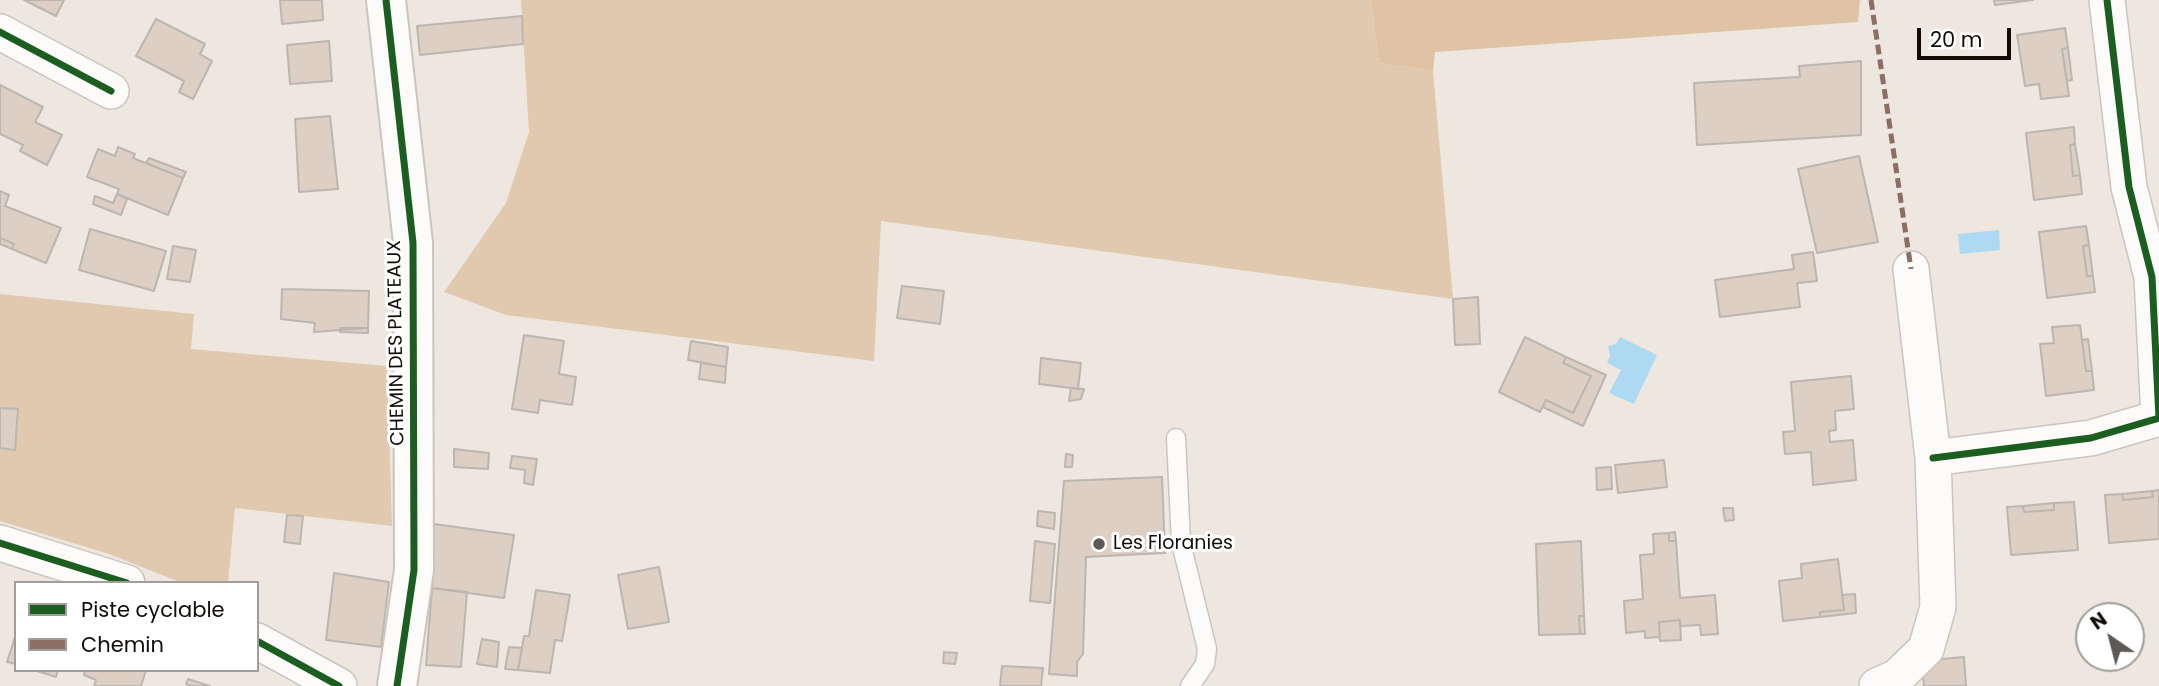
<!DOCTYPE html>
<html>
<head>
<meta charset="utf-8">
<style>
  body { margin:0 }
  #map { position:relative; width:2159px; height:686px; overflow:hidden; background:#ede7e0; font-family:Poppins,sans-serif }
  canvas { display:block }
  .legend { position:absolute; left:14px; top:581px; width:245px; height:91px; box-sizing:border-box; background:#fff; border:2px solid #9f9e9c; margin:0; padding:9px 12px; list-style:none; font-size:21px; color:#100c08 }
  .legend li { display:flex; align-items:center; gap:14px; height:35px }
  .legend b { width:35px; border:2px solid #9f9e9c }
  .north { position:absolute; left:2075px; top:602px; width:70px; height:70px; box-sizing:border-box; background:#fff; border:2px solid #9f9e9c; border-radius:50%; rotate:325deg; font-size:19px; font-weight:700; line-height:28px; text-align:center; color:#100c08 }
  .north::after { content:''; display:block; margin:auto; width:24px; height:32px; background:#5d5954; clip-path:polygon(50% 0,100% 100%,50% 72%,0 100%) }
  .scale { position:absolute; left:1917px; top:28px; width:94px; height:32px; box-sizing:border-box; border:4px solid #100c08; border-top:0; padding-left:9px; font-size:21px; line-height:24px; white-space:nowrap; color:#100c08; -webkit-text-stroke:5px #fff; paint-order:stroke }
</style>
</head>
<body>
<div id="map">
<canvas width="2159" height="686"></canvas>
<ul class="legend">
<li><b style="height:9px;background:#1b5e20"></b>Piste cyclable</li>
<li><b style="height:9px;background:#8d6e63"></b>Chemin</li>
</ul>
<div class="north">N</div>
<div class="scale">20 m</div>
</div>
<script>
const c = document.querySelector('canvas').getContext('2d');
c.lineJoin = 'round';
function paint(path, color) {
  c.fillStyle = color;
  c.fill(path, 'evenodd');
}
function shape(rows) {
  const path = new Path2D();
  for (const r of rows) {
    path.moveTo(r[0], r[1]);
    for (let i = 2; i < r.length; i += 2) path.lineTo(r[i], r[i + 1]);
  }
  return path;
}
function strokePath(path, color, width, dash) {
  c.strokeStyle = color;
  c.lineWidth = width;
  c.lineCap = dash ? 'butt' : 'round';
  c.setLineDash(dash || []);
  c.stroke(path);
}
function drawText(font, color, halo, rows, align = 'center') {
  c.font = font + ' Poppins,sans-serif';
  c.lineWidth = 6;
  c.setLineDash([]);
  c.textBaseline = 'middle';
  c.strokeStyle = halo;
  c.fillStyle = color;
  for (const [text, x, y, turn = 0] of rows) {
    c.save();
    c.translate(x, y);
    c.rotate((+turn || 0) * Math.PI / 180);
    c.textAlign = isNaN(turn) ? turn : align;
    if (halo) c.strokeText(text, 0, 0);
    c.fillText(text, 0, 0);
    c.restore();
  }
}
const green = shape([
  [521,0,1371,0,1379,63,1433,71,1453,299,881,221,874,361,506,315,444,292,506,203,529,132],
  [0,294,194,314,191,349,387,366,392,526,235,508,228,583,182,583,109,554,0,521]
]);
const forest = shape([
  [1371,0,1860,0,1858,22,1435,52,1433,71,1379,63]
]);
const water = shape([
  [1999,230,2000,250,1960,254,1958,234],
  [1620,337,1657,355,1634,404,1609,393,1621,370,1607,363,1610,356,1608,346,1616,344]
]);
const building = shape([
  [24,0,64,0,56,16,24,0],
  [280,0,322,0,323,20,282,24,280,0],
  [1994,0,2033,0,1995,5,1994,0],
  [522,16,523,44,420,55,417,26,522,16],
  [156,19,205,44,200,54,212,61,193,99,179,92,184,81,136,56,156,19],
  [2065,28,2068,48,2062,49,2069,96,2041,99,2039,84,2025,86,2017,35,2065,28],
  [329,41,332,81,290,84,287,45,329,41],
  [2068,48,2072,80,2067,81,2062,49,2068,48],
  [1861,61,1861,135,1697,145,1694,83,1800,77,1799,66,1861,61],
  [0,85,43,107,35,122,62,135,47,165,20,151,23,145,0,134,0,85],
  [330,116,338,189,299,192,295,119,330,116],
  [2074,127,2075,144,2070,145,2073,176,2080,175,2082,194,2034,200,2026,133,2074,127],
  [2075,144,2080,175,2073,176,2070,145,2075,144],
  [118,147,135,154,133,158,183,178,168,215,117,194,119,189,87,177,98,149,115,156,118,147],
  [1859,156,1878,242,1817,253,1798,169,1859,156],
  [149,158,186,172,183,178,146,163,149,158],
  [0,191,9,195,5,206,61,228,46,263,12,249,14,244,0,238,0,191],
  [117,194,127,199,121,215,93,204,95,196,113,203,117,194],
  [2086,226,2089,245,2083,246,2087,276,2093,276,2095,292,2047,298,2039,232,2086,226],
  [90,229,166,251,154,291,79,270,90,229],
  [0,238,14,244,12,249,0,244,0,238],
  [2089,245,2093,276,2087,276,2083,246,2089,245],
  [173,246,196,250,190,282,167,279,173,246],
  [1813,252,1817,281,1797,283,1800,307,1720,317,1715,280,1794,269,1792,255,1813,252],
  [902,286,944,291,940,324,897,318,902,286],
  [282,289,369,291,368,328,314,332,315,323,281,319,282,289],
  [1478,297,1480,344,1455,345,1453,299,1478,297],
  [2080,325,2086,371,2092,371,2094,390,2046,396,2040,344,2054,343,2052,327,2080,325],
  [340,328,368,328,368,333,340,332,340,328],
  [524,335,564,341,559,374,576,377,572,405,540,400,538,413,512,409,524,335],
  [1525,337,1566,357,1563,363,1591,376,1573,413,1546,400,1540,412,1499,392,1525,337],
  [2088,339,2092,371,2086,371,2082,340,2088,339],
  [691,341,728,347,726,367,688,360,691,341],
  [1566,357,1606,375,1583,426,1543,407,1546,400,1573,413,1591,376,1563,363,1566,357],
  [1041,358,1081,363,1078,389,1039,384,1041,358],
  [701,363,726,367,725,383,699,379,701,363],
  [1851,376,1854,409,1835,411,1836,430,1829,431,1830,442,1853,440,1856,480,1813,485,1811,452,1785,454,1783,432,1795,431,1791,382,1851,376],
  [1071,388,1084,389,1081,399,1069,401,1071,388],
  [0,408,18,409,15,450,0,448,0,408],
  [454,449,489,453,488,469,454,467,454,449],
  [1066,454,1073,455,1072,467,1065,467,1066,454],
  [512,456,537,459,533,485,524,483,525,470,510,468,512,456],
  [1664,460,1667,487,1618,493,1615,465,1664,460],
  [1611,467,1612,489,1597,490,1596,468,1611,467],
  [1162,477,1165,553,1086,557,1083,654,1077,662,1077,676,1049,674,1064,481,1162,477],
  [2159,490,2159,539,2109,543,2105,495,2122,494,2123,500,2153,497,2152,491,2159,490],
  [2152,491,2153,497,2123,500,2122,494,2152,491],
  [2074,502,2078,550,2011,555,2007,507,2023,506,2024,512,2054,510,2054,503,2074,502],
  [2054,503,2054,510,2024,512,2023,506,2054,503],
  [1723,508,1733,508,1734,520,1725,521,1723,508],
  [1038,511,1055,513,1054,529,1037,526,1038,511],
  [287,515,303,516,300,544,284,542,287,515],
  [434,524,514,535,504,598,432,588,434,524],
  [1675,532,1676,541,1669,541,1669,533,1675,532],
  [1669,533,1669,541,1676,541,1680,598,1715,595,1718,634,1701,635,1700,625,1680,626,1680,620,1659,622,1660,637,1645,638,1645,631,1626,633,1624,601,1643,599,1640,555,1654,554,1653,534,1669,533],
  [1035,541,1055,544,1050,603,1030,601,1035,541],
  [1581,541,1584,616,1579,616,1580,634,1539,635,1536,544,1581,541],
  [1838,559,1844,610,1820,612,1820,617,1783,621,1779,581,1802,578,1801,564,1838,559],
  [659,567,669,622,628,629,618,575,659,567],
  [334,573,389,582,381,647,326,640,334,573],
  [432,588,467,592,461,667,426,665,432,588],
  [536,590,570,595,562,641,555,640,550,673,518,670,524,636,529,636,536,590],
  [1855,594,1856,613,1820,617,1820,612,1844,610,1842,595,1855,594],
  [1579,616,1584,616,1585,634,1580,634,1579,616],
  [1680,620,1681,640,1660,641,1659,622,1680,620],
  [16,634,16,664,7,662,16,634],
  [482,639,499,642,497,667,477,664,482,639],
  [509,647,522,648,518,670,505,669,509,647],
  [944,652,957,653,955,664,943,663,944,652],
  [1964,657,1966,686,1924,686,1923,676,1941,659,1964,657],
  [1002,666,1043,668,1041,686,1000,686,1002,666],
  [34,670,58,670,56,677,34,670],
  [85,670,146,670,141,686,94,686,96,680,84,675,85,670],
  [188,679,210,686,191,686,186,684,188,679]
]);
const service = shape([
  [1176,438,1181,543,1207,649,1205,664,1190,686]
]);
const minor = shape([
  [0,32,111,91],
  [1933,458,2091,438,2159,418,2152,277,2129,187,2107,0],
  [0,543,127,583],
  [257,641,339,686],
  [1877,686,1897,677,1926,649,1938,607,1933,458,1911,269]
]);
const tertiary = shape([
  [386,0,413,243,414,570,397,686]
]);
const quiet = shape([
  [1871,0,1911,269]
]);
const cycleway = shape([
  [386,0,413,243,414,570,397,686],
  [0,32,111,91],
  [1933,458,2091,438,2159,418,2152,277,2129,187,2107,0],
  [0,543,127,583],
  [257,641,339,686]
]);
const markers = [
  [1099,544,7,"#5d5954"]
];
const streetNames = [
  ["CHEMIN DES PLATEAUX",397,343,-91]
];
const poiNames = [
  ["Les Floranies",1113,544]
];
paint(green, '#e0c9af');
paint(forest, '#dfc3a4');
paint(water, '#add9f3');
paint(building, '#ddcfc3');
strokePath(building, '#bbb6b0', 2);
strokePath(service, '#cac5bf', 21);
strokePath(minor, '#cac5bf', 38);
strokePath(tertiary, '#cac5bf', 42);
strokePath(service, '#fcfbfa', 18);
strokePath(minor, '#fcfbfa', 35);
strokePath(tertiary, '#fcfbfa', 38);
strokePath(quiet, '#8d6e63', 5, [10, 5]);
strokePath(cycleway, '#1b5e20', 7);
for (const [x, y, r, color] of markers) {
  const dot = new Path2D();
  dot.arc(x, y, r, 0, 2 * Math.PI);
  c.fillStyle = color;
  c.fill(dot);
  strokePath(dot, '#fff', 2.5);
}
drawText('19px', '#100c08', '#fff', streetNames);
drawText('19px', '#100c08', '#fff', poiNames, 'left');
</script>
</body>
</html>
